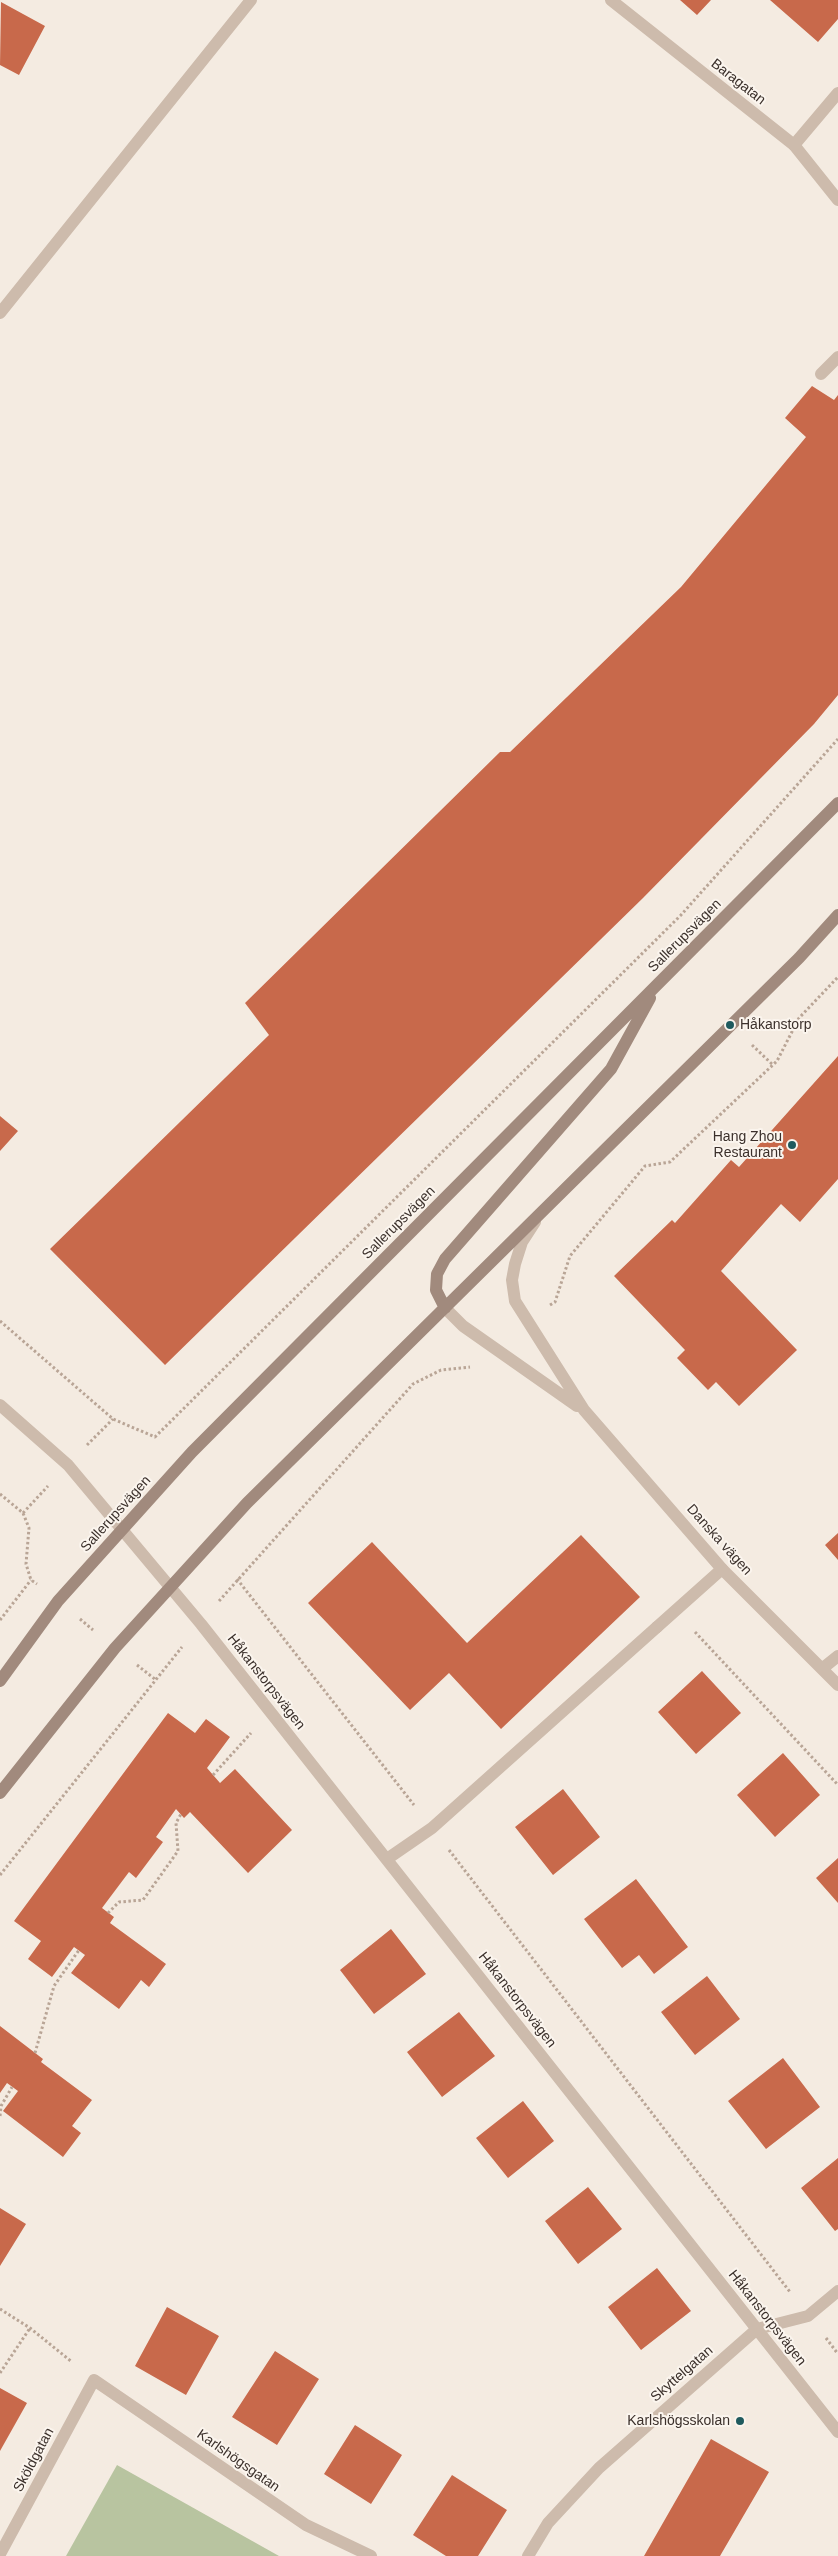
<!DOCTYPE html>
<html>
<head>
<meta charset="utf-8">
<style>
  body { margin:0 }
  canvas { display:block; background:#f4ebe1 }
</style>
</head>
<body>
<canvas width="838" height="2556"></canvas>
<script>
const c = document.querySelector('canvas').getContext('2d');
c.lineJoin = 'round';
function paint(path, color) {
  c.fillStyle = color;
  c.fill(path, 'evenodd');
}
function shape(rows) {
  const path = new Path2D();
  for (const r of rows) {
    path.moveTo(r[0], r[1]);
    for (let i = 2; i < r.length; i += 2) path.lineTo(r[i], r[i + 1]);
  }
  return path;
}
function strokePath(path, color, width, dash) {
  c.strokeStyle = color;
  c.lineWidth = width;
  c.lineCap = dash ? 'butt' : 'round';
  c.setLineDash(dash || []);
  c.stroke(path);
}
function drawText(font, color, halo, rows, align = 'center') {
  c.font = font + ' Arial,sans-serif';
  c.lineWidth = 4;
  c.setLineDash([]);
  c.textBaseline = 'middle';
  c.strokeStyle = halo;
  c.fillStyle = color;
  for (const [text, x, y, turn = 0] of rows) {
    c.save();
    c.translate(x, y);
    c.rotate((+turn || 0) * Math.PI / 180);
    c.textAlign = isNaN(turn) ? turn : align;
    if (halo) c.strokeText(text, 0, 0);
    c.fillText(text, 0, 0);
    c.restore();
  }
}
const green = shape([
  [117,2465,279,2556,66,2556]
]);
const building = shape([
  [680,0,711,0,697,15],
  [770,0,838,0,838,19,818,42],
  [1,2,45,26,19,75,0,65],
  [812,386,834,400,838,395,838,695,814,724,643,898,165,1365,50,1249,269,1035,245,1003,500,752,510,752,681,587,806,437,785,418],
  [838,1056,838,1179,800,1222,781,1204,721,1271,797,1350,739,1406,716,1382,708,1390,677,1358,685,1350,614,1276,672,1220,675,1223,731,1160,739,1167],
  [0,1116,18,1131,0,1151],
  [838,1533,838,1560,825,1545],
  [581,1535,640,1597,501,1729,449,1673,410,1710,308,1603,372,1542,467,1643],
  [702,1671,741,1713,696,1754,658,1712],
  [168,1713,195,1733,206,1719,230,1737,207,1768,220,1783,235,1769,292,1830,248,1873,190,1812,184,1818,176,1809,156,1837,163,1842,136,1878,129,1872,102,1908,114,1917,110,1923,166,1964,149,1987,141,1980,119,2009,71,1973,85,1955,74,1947,52,1977,28,1959,41,1941,14,1921],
  [783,1753,820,1795,775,1837,737,1795],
  [563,1789,600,1837,553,1875,515,1827],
  [838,1858,838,1903,816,1878],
  [636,1879,688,1947,654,1974,639,1955,622,1968,584,1919],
  [391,1929,426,1974,374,2014,340,1970],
  [707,1976,740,2019,695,2055,661,2012],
  [459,2012,495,2056,442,2097,407,2052],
  [0,2026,43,2059,41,2062,92,2100,72,2126,81,2133,63,2157,3,2111,18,2091,7,2083,0,2093],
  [783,2058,820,2107,766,2149,728,2101],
  [523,2101,554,2141,508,2178,476,2138],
  [838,2158,838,2229,835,2231,801,2188],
  [588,2187,622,2229,578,2264,545,2221],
  [0,2208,26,2224,0,2266],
  [657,2268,691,2311,641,2350,608,2307],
  [167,2307,219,2336,186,2395,135,2366],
  [275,2351,319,2379,277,2445,232,2417],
  [0,2388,27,2403,0,2451],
  [355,2425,402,2455,371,2504,324,2474],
  [711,2439,769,2472,720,2556,644,2556],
  [452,2475,507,2510,478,2556,446,2556,413,2535]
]);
const path = shape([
  [752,1045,773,1065],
  [550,1305,555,1302,570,1256,645,1166,670,1162,777,1061,799,1018,838,977],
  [0,1321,113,1419,155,1437,681,915,838,739],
  [87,1445,113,1419],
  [0,1494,23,1513,29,1528,26,1564,31,1580,37,1584],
  [23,1513,48,1486],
  [237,1579,414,1805],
  [219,1601,413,1384,441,1370,470,1367],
  [80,1619,93,1630],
  [0,1620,31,1580],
  [695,1632,838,1785],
  [137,1665,156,1680],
  [213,1775,251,1733],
  [449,1850,790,2292],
  [0,1875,182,1647],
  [108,1913,119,1902,143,1900,178,1851,176,1823,181,1814],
  [35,2053,54,1986,79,1950],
  [0,2116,1,2106,12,2087],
  [0,2309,30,2328,72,2362],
  [826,2338,838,2354],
  [0,2373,30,2328]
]);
const service = shape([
  [794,145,838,200],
  [821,374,838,357],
  [657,1627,722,1569]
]);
const minor = shape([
  [611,0,794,145,838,93],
  [0,313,251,0],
  [535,1222,522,1242,515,1264,512,1280,515,1301,584,1410,722,1569,838,1685],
  [445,1308,463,1326,577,1406],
  [0,1405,68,1465,201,1624,838,2432],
  [823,1668,838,1656],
  [387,1859,432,1828,657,1627],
  [0,2554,94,2380,306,2525,371,2556],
  [528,2556,548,2523,599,2468,757,2329,808,2316,838,2291]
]);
const secondary = shape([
  [445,1308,436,1290,437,1274,445,1259,611,1069,650,998],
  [0,1681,58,1601,192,1452,838,803],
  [0,1793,115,1648,247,1503,799,958,838,915]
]);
const markers = [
  [730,1025,5,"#1f5a5e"],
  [792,1145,5,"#1f5a5e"],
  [740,2421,5,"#1f5a5e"]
];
const streetNames = [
  ["Baragatan",738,82,38],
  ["Sallerupsvägen",685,936,-45],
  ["Sallerupsvägen",399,1223,-45],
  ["Sallerupsvägen",116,1514,-48],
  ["Danska vägen",719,1540,48],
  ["Håkanstorpsvägen",266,1682,52],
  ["Håkanstorpsvägen",517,2000,52],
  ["Håkanstorpsvägen",767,2318,52],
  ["Skyttelgatan",682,2374,-41],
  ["Sköldgatan",34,2460,-62],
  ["Karlshögsgatan",238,2461,35]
];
const poiNames = [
  ["Håkanstorp",740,1025,"left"],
  ["Hang Zhou",782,1137],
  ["Restaurant",782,1153],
  ["Karlshögsskolan",730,2421]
];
paint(green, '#b8c4a0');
paint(building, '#c8694b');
strokePath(path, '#b9a596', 3, [2.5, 2.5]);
strokePath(service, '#cdbbac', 12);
strokePath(minor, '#cdbbac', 12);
strokePath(secondary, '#a18a7d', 12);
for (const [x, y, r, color] of markers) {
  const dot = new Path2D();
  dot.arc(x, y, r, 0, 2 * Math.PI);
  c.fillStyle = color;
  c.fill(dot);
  strokePath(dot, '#fbf5ee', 2);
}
drawText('14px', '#3b302b', '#fbf5ee', streetNames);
drawText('14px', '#3b302b', '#fbf5ee', poiNames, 'right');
</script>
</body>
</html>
